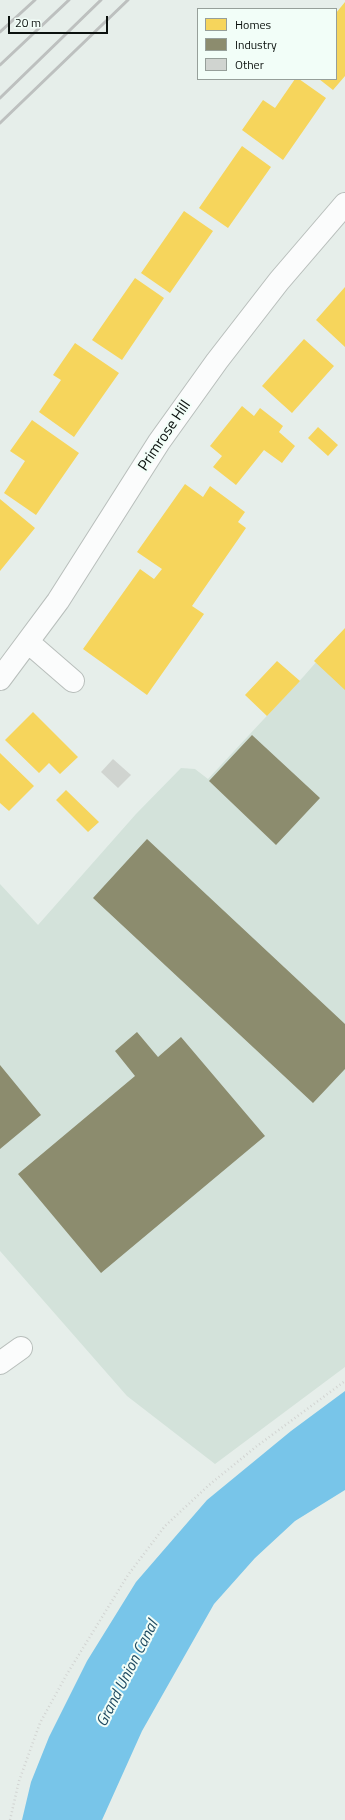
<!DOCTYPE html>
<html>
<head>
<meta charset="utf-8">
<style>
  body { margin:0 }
  #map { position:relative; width:345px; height:1820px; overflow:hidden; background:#e6eeea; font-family:"Titillium Web",sans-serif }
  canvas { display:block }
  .legend { position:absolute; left:197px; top:8px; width:140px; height:72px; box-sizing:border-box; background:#f2fef8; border:1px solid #969f9a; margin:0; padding:5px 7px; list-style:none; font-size:12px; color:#0b110e }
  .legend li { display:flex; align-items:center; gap:8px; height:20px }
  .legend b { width:20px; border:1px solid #969f9a }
  .scale { position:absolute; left:8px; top:16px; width:100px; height:18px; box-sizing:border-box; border:2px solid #0b110e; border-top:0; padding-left:5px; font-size:12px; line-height:14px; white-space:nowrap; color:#0b110e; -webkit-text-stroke:3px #f2fef8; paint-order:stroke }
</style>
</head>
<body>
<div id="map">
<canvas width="345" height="1820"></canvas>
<ul class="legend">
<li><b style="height:11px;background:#f6d55c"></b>Homes</li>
<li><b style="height:11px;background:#8c8c6e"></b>Industry</li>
<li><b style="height:11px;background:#d0d4d0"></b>Other</li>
</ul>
<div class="scale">20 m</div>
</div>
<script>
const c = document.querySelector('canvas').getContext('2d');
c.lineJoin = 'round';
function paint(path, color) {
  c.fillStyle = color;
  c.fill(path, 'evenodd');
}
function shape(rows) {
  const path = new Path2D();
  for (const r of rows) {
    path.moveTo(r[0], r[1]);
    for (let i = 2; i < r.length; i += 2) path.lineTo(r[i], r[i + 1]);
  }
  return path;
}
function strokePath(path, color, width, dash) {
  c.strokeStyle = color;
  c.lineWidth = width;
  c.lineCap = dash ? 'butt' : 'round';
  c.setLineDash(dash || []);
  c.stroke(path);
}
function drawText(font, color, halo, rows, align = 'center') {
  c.font = font + ' "Titillium Web",sans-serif';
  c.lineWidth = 4;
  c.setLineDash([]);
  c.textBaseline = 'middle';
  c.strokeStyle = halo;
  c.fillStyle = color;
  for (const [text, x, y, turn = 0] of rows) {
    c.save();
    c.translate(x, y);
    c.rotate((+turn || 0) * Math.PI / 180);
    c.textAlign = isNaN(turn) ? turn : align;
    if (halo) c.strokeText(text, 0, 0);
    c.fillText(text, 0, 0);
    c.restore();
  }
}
const built = shape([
  [345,629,345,1367,215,1464,127,1396,0,1251,0,884,38,925,136,814,181,768,195,769,208,779,304,676]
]);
const water = shape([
  [345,1391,345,1490,295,1521,255,1558,214,1604,142,1731,102,1820,22,1820,31,1782,49,1737,87,1661,136,1582,207,1500,291,1431]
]);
const homes = shape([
  [345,2,345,76,333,90,319,79,336,79,336,13],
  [295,79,299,79,326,98,283,160,242,130,263,100,275,108],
  [242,146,271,167,228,228,199,208],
  [184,211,213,231,170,293,141,273],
  [135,278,164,298,122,360,92,340],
  [345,287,345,347,316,320],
  [304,339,334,366,292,413,262,386],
  [75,343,119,373,74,437,39,412,61,380,53,375],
  [242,406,254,416,260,408,283,426,279,432,295,446,282,463,264,450,236,485,213,467,222,456,210,446],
  [32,420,79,453,36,515,4,493,25,461,10,451],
  [318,427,338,445,328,456,308,438],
  [185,484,203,497,210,486,245,512,238,522,246,528,192,606,204,614,147,695,83,649,140,569,154,579,162,569,137,552],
  [0,499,35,528,0,571],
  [345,628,345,690,314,661],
  [277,661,300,681,267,716,245,695],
  [33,712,78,757,60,774,49,763,39,773,5,740],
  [0,753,34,786,9,811,0,803],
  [66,790,99,822,88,832,56,800]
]);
const industry = shape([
  [252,735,320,798,276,845,209,781],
  [147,839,345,1024,345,1069,313,1103,93,898],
  [137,1032,158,1057,181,1037,265,1136,101,1273,18,1174,135,1076,115,1051],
  [0,1065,41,1115,0,1149]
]);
const building = shape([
  [113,759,131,775,118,788,101,772]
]);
const path = shape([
  [10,1820,19,1781,40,1723,67,1674,128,1575,165,1526,209,1485,257,1446,345,1381]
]);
const minor = shape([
  [28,642,73,681],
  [0,679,58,601,159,442,217,361,279,281,345,204],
  [0,1363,21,1348]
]);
const rail = shape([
  [0,32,35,0],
  [0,65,69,0],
  [0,98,101,0],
  [0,123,128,0]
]);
const streetNames = [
  ["Primrose Hill",165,436,-56]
];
const waterNames = [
  ["Grand Union Canal",128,1674,-63]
];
paint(built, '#d3e2da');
paint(water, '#78c5e9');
paint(homes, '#f6d55c');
paint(industry, '#8c8c6e');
paint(building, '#d0d4d0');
strokePath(minor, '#b8bebb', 24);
strokePath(path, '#d2d4d2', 2.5, [1, 3]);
strokePath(minor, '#fbfcfc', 22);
strokePath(rail, '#bdc0bf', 3);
drawText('15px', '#0b110e', '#f2fef8', streetNames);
drawText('italic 16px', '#204b62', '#f2fef8', waterNames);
</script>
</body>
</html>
